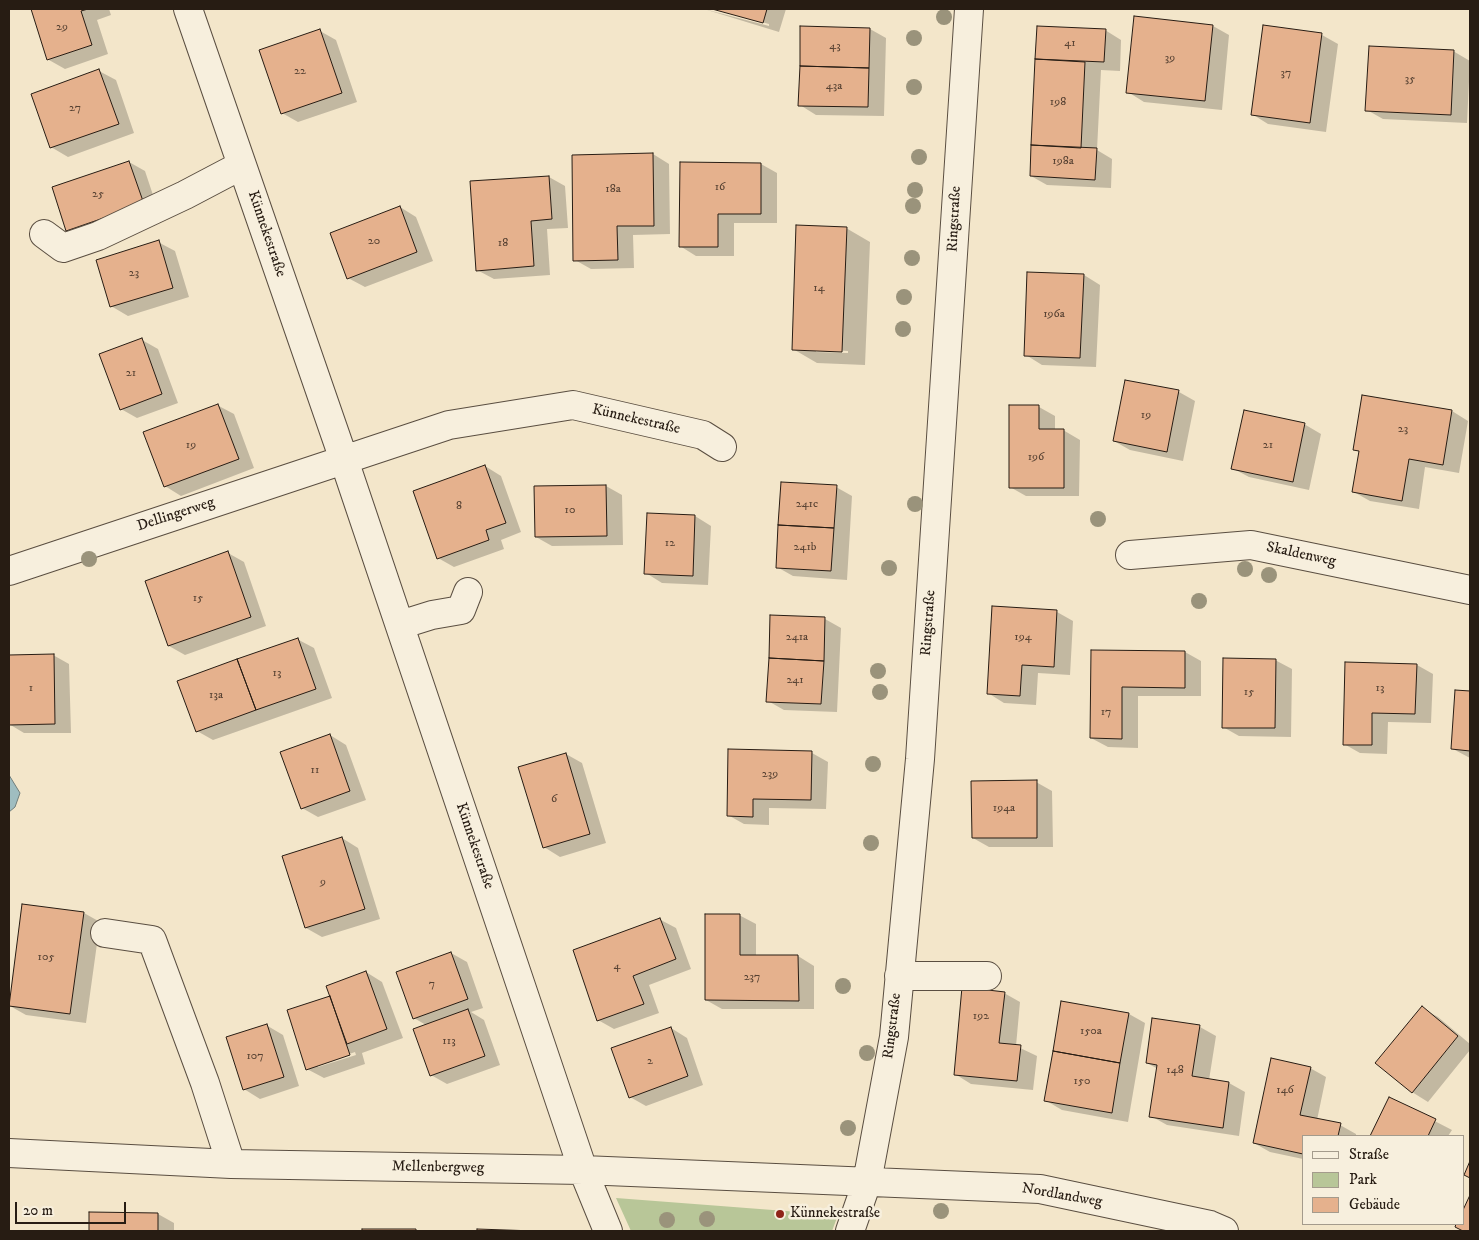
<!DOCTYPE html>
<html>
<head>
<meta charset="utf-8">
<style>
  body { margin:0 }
  #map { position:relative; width:1479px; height:1240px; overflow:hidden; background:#f3e6ca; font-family:"IM FELL DW Pica",serif }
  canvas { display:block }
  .frame { position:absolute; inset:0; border:10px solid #271c13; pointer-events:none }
  .legend { position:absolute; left:1302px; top:1135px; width:162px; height:90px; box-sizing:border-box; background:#f7efdd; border:1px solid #a49b8c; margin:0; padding:6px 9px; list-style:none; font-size:15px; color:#271c13 }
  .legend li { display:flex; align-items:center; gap:10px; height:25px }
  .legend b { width:25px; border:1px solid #a49b8c }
  .scale { position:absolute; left:15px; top:1202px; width:111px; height:22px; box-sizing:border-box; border:2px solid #271c13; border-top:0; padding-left:6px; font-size:15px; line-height:18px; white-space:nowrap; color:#271c13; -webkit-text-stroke:4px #f7efdd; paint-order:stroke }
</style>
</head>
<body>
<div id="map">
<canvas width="1479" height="1240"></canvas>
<div class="frame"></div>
<ul class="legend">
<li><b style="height:6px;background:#f7efdd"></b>Straße</li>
<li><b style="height:14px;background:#b8c698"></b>Park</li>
<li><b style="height:14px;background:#e5b18d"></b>Gebäude</li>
</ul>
<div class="scale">20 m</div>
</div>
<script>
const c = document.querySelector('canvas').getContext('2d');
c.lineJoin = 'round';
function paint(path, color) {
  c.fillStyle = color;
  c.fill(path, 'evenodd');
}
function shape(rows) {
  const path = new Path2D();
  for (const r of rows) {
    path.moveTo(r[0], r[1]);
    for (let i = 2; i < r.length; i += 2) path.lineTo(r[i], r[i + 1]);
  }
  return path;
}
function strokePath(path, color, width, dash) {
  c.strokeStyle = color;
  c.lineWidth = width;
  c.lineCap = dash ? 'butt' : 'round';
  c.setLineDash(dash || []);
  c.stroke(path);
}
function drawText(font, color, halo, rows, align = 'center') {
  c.font = font + ' "IM FELL DW Pica",serif';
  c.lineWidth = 5;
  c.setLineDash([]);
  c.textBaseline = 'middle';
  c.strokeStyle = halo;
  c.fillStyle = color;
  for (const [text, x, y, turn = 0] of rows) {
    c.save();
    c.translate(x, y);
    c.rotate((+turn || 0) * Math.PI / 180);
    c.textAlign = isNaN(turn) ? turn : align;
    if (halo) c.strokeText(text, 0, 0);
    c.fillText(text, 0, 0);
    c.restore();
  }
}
const green = shape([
  [616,1198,838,1215,832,1231,631,1231]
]);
const water = shape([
  [9,775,20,793,15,807,9,812,9,775]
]);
const shadow = shape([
  [32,9,109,9,111,15,97,20,108,54,65,69,49,60],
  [704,9,769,26,769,24,716,9,786,9,779,32],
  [1135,18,1213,26,1229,35,1222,110,1144,102,1128,92],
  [1038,27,1105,30,1121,40,1120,71,1101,70,1097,150,1112,159,1111,188,1047,185,1031,176],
  [870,29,886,38,884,116,816,115,800,105],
  [320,31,336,40,357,102,298,122,282,113],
  [1322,35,1338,44,1326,132,1268,124,1252,114],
  [1453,51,1470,61,1467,123,1383,119,1367,110],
  [99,71,116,80,134,133,68,157,51,147],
  [653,154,669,164,670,234,633,235,634,268,591,269,575,260],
  [129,162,145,171,159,213,84,239,68,230],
  [761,164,777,173,777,223,734,223,734,256,696,256,680,246],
  [549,177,565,186,568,228,547,229,550,275,494,279,477,270],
  [400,207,416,217,433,261,365,287,348,278],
  [846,228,870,242,865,365,817,363,793,349],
  [816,349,848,351,848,353,816,352],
  [158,242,175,251,189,297,128,316,111,306],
  [1084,275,1100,285,1096,367,1042,365,1026,355],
  [142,340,158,349,178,403,137,418,121,409],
  [1179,392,1195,401,1183,461,1130,450,1114,441],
  [217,405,234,414,254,468,181,496,165,486],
  [1039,407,1055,416,1055,430,1063,430,1080,440,1079,496,1026,496,1010,487],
  [1452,411,1468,421,1459,473,1425,467,1419,509,1370,501,1354,492,1360,452,1355,449],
  [1304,424,1321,434,1309,490,1249,477,1232,468],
  [485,466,501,476,521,532,501,540,504,549,454,567,438,558],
  [606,486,622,495,623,545,552,546,536,537,535,487],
  [836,487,852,496,847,580,793,576,777,567],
  [695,516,711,526,708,585,662,583,646,573],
  [228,553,244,562,266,626,185,655,169,646],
  [1057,612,1073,621,1070,675,1038,673,1036,705,1004,703,988,693],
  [825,619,841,628,837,712,784,710,768,701],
  [297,639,314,648,332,698,213,740,197,731],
  [1092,651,1185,652,1201,661,1201,696,1138,696,1138,748,1108,747,1091,738],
  [53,655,69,664,71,733,24,733,9,724,9,656],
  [1275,660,1292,669,1291,737,1239,736,1223,727],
  [1346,663,1417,665,1433,674,1431,723,1388,722,1387,754,1360,753,1344,744],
  [1456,692,1470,692,1470,758,1453,749],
  [330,735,346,745,366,800,318,817,302,808],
  [812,753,828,762,826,809,769,808,769,825,744,824,728,815],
  [566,754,582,763,606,843,560,857,544,847],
  [1036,782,1052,791,1053,847,989,847,973,838],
  [342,838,358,848,380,919,322,937,306,928,284,856],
  [84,913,100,922,86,1023,26,1015,10,1006],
  [739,915,756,924,756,956,798,956,814,966,814,1009,722,1009,706,1000],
  [659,919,676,928,691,969,649,985,659,1013,614,1029,598,1020],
  [451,953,467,962,483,1008,471,1012,484,1020,500,1065,447,1084,431,1075,426,1025,414,1018],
  [366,972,382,982,403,1038,362,1053,365,1064,324,1078,307,1069,331,997],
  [355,1052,356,1055,318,1067,318,1065],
  [1004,993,1020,1002,1016,1046,1037,1056,1033,1090,971,1084,955,1074],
  [1062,1003,1129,1014,1145,1023,1128,1122,1062,1110,1045,1100],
  [1422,1008,1438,1017,1470,1044,1470,1050,1428,1102,1412,1092],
  [266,1025,283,1035,299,1086,260,1099,244,1089],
  [1200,1027,1216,1036,1209,1080,1229,1083,1245,1092,1239,1136,1167,1125,1151,1116,1158,1069,1147,1063],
  [671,1028,687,1038,703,1085,646,1106,630,1097],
  [1310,1068,1326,1077,1317,1120,1340,1125,1356,1134,1356,1136,1303,1136,1303,1159,1270,1152,1254,1143],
  [1390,1098,1452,1130,1448,1136,1372,1136],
  [1470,1198,1470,1231,1464,1231,1456,1227,1458,1224,1463,1224,1463,1213],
  [90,1214,158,1214,174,1223,174,1231,90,1231],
  [363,1230,416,1231,417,1231,363,1231]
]);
const building = shape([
  [31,9,88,9,81,11,92,45,47,60,31,9],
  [712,9,767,9,763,23,712,9],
  [1134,16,1213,25,1205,101,1126,93,1134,16],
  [1263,25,1322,33,1310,123,1251,115,1263,25],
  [800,26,870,28,869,68,800,66,800,26],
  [1037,26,1106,29,1104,62,1035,59,1037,26],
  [320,29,342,93,281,114,259,50,320,29],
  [1369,46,1454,50,1451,115,1365,111,1369,46],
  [1035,59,1085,62,1081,148,1031,145,1035,59],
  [800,66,869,68,868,107,798,106,800,66],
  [99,69,119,124,50,148,31,94,99,69],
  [1031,145,1097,148,1095,180,1030,176,1031,145],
  [653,153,654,226,617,226,618,260,573,261,572,155,653,153],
  [129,161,144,204,66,231,52,187,129,161],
  [680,162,761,163,761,214,718,214,718,247,679,247,680,162],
  [549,176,552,219,531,221,534,266,476,271,470,181,549,176],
  [400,206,417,252,347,279,330,233,400,206],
  [796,225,847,227,842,352,792,350,796,225],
  [159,240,173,288,110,307,96,260,159,240],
  [1027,272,1084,274,1080,358,1024,356,1027,272],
  [142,338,162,394,120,410,99,354,142,338],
  [1125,380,1179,390,1167,452,1113,441,1125,380],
  [1362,395,1452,410,1443,465,1409,459,1402,501,1352,492,1359,451,1353,450,1362,395],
  [218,404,239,459,164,487,143,432,218,404],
  [1009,405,1039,405,1039,429,1064,429,1064,488,1009,488,1009,405],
  [1244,410,1305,423,1293,482,1231,469,1244,410],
  [485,465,506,523,486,530,489,540,437,559,413,491,485,465],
  [781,482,837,485,834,528,778,525,781,482],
  [606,485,607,536,535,537,534,486,606,485],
  [647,513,695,515,693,576,644,574,647,513],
  [778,525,834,528,831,571,776,568,778,525],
  [228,551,251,617,168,646,145,581,228,551],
  [992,606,1057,610,1054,667,1022,665,1020,696,987,694,992,606],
  [770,615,825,617,824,661,769,658,770,615],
  [298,638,316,689,256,710,237,659,298,638],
  [1091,650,1185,651,1185,688,1122,687,1122,739,1090,738,1091,650],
  [54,654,55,724,9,725,9,655,54,654],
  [769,658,824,661,821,704,766,702,769,658],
  [1223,658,1276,659,1275,728,1222,728,1223,658],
  [237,659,256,710,196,732,177,681,237,659],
  [1345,662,1417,664,1415,714,1372,713,1372,745,1343,745,1345,662],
  [1455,690,1470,691,1470,751,1451,749,1455,690],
  [330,734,350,791,301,809,280,752,330,734],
  [728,749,812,751,811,800,753,799,753,817,727,816,728,749],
  [566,753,590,834,543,848,518,767,566,753],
  [1037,780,1037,838,972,838,971,781,1037,780],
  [342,837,365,909,305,928,282,856,342,837],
  [22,904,84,912,70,1014,9,1006,22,904],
  [705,914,740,914,740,955,798,955,799,1001,705,1000,705,914],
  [660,918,676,959,633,976,644,1004,597,1021,573,950,660,918],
  [451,952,468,999,413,1019,396,972,451,952],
  [366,971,387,1029,347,1044,326,986,366,971],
  [962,987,1005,992,999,1043,1021,1045,1017,1081,954,1075,962,987],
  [330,996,350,1055,306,1070,287,1010,330,996],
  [1061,1001,1129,1013,1120,1063,1053,1051,1061,1001],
  [1422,1006,1458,1036,1412,1093,1375,1063,1422,1006],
  [468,1009,485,1056,430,1076,413,1029,468,1009],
  [1152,1018,1200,1025,1192,1076,1229,1082,1223,1128,1149,1117,1157,1065,1146,1063,1152,1018],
  [267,1024,284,1077,243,1090,226,1037,267,1024],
  [671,1027,688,1076,629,1098,611,1048,671,1027],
  [1053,1051,1120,1063,1112,1113,1044,1101,1053,1051],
  [1271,1058,1311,1067,1300,1115,1341,1123,1338,1136,1303,1136,1303,1154,1253,1143,1271,1058],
  [1389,1097,1436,1119,1428,1136,1370,1136,1389,1097],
  [1470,1161,1470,1178,1464,1175,1470,1161],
  [1470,1195,1470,1231,1463,1231,1455,1227,1456,1224,1463,1224,1463,1210,1470,1195],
  [89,1212,158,1213,158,1231,89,1231,89,1212],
  [362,1229,416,1229,416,1231,362,1231,362,1229],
  [477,1229,535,1231,477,1231,477,1229]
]);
const minor = shape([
  [188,9,344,460,583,1170,608,1231],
  [44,234,63,248,98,236,185,195,242,165],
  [1130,555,1251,545,1470,590],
  [9,571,449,425,573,405,703,435,722,447],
  [400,625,432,615,461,610,468,592],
  [105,933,152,940,205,1083,231,1164],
  [899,976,987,976],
  [9,1153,231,1164,583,1170,1040,1189,1210,1225,1224,1231],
  [850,1231,867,1182,894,1037,920,759,969,9]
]);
const trees = [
  [944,17],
  [914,38],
  [914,87],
  [919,157],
  [915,190],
  [913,206],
  [912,258],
  [904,297],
  [903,329],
  [915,504],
  [1098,519],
  [89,559],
  [889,568],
  [1245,569],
  [1269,575],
  [1199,601],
  [878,671],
  [880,692],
  [873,764],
  [871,843],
  [843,986],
  [867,1053],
  [848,1128],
  [941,1211],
  [707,1219],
  [667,1220]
];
const markers = [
  [780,1214,5,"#8f2418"]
];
const numberNames = [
  ["29",62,28],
  ["41",1070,44],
  ["43",835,47],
  ["39",1170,59],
  ["22",300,72],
  ["37",1286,74],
  ["35",1410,80],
  ["43a",834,87],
  ["198",1058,103],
  ["27",75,109],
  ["198a",1063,162],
  ["16",720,188],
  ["18a",613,190],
  ["25",98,195],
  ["20",374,242],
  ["18",503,244],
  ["23",134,274],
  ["14",819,289],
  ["196a",1054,315],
  ["21",131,374],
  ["19",1146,416],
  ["23",1403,430],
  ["19",191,446],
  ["21",1268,446],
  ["196",1036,458],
  ["241c",807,505],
  ["8",459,507],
  ["10",570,511],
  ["12",670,544],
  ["241b",805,548],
  ["15",198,599],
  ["241a",797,638],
  ["194",1023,638],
  ["13",277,674],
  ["241",795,681],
  ["1",31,689],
  ["13",1380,689],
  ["15",1249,693],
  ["13a",216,696],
  ["17",1106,713],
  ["11",315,771],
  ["239",770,775],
  ["6",554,800],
  ["194a",1004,809],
  ["9",323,883],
  ["105",46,958],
  ["4",617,967],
  ["237",752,978],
  ["7",432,985],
  ["192",981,1017],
  ["150a",1091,1032],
  ["113",449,1042],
  ["107",255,1057],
  ["2",650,1062],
  ["148",1175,1071],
  ["150",1082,1082],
  ["146",1285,1091]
];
const streetNames = [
  ["Ringstraße",955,219,-87],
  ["Künnekestraße",266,234,71],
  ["Künnekestraße",636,420,13],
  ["Dellingerweg",176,515,-18],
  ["Skaldenweg",1301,555,12],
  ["Ringstraße",929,623,-86],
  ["Künnekestraße",474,846,71],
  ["Ringstraße",893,1026,-83],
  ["Mellenbergweg",438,1168,1],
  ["Nordlandweg",1062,1196,10]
];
const poiNames = [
  ["Künnekestraße",790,1214]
];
paint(green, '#b8c698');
paint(water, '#9fbdc0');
strokePath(water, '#6f7d7b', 1);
paint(shadow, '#0003');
paint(building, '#e5b18d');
strokePath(building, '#271c13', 1);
strokePath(minor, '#5a4e41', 30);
strokePath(minor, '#f7efdd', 28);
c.fillStyle = '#9a937b';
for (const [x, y] of trees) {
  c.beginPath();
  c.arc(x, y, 8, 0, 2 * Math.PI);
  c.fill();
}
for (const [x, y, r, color] of markers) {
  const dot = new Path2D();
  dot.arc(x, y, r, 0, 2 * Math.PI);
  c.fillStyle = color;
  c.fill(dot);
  strokePath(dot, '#f7efdd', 2);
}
drawText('12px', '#564132', null, numberNames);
drawText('15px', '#271c13', '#f7efdd', streetNames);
drawText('15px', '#271c13', '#f7efdd', poiNames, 'left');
</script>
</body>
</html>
